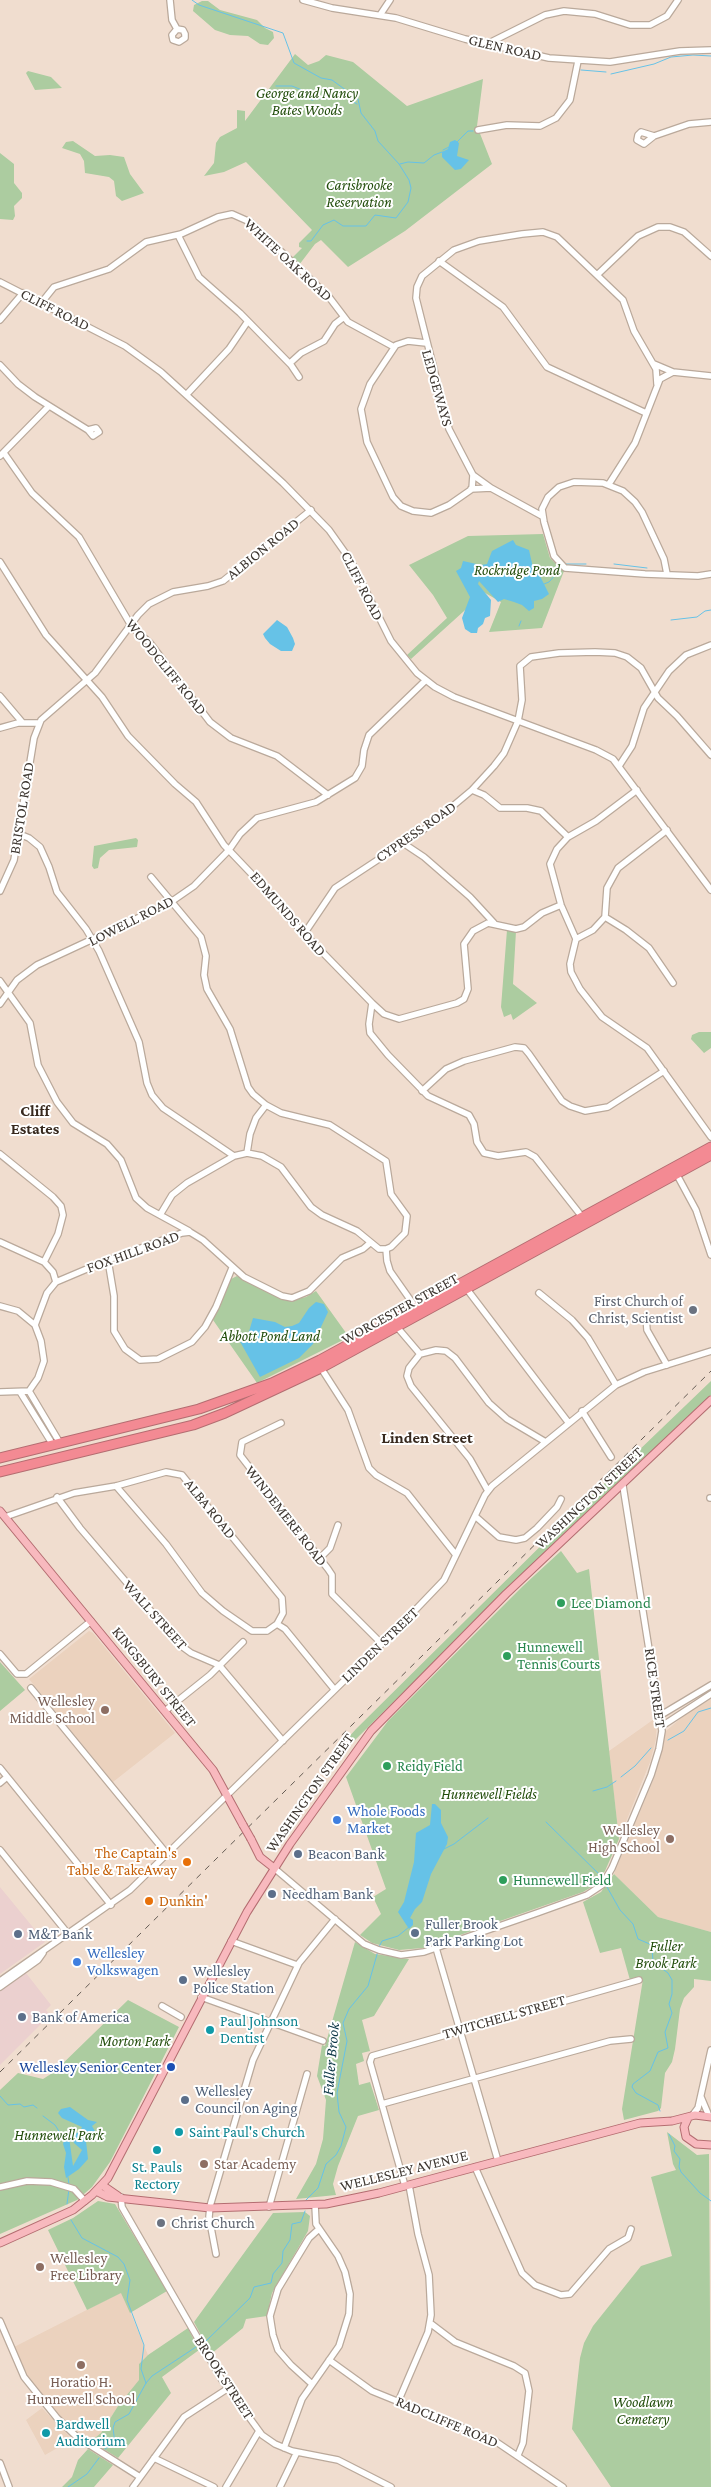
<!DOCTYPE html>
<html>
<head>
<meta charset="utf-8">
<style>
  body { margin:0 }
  canvas { display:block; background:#f0ddcf }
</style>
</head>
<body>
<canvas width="711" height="2487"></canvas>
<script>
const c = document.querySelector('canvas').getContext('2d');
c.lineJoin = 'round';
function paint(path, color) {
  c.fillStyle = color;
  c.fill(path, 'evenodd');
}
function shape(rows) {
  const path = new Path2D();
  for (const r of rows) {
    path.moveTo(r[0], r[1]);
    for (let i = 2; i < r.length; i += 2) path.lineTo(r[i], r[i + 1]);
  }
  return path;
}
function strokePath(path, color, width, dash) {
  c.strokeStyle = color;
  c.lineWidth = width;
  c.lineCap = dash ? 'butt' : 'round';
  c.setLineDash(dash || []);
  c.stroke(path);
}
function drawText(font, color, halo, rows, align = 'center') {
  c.font = font + ' "Crimson Pro",serif';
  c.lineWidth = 4;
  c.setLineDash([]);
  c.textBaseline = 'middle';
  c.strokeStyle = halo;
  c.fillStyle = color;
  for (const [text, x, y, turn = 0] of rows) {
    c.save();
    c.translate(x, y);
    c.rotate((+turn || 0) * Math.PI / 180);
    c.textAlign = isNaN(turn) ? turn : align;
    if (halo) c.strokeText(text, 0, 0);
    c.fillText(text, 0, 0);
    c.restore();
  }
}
const commercial = shape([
  [0,1887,45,1942,0,1974],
  [26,1973,51,2005,46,2010,50,2015,0,2065,0,1991]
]);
const built = shape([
  [89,1631,93,1633,175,1733,113,1782,29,1679],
  [711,1699,711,1932,658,1917,614,1874,655,1776,666,1731,687,1713],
  [657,1717,656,1739,650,1762,619,1839,609,1751],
  [122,2292,148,2355,139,2364,140,2380,118,2406,101,2433,91,2441,65,2422,42,2396,29,2378,14,2347],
  [42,2408,69,2436,61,2446,45,2455,26,2420]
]);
const green = shape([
  [202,1,208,1,220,10,257,20,265,28,273,32,274,38,268,45,260,44,248,36,230,35,215,30,193,11,194,5],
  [295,54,308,65,319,61,326,55,353,62,407,106,483,79,477,126,492,164,405,231,348,267,321,240,315,244,299,265,292,258,302,248,299,247,299,243,312,230,246,162,224,172,204,176,214,163,216,143,220,137,237,128,237,110,245,111,245,121],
  [28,71,51,77,62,88,35,90,26,73],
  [73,141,95,156,110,155,124,157,130,174,144,193,122,201,116,196,114,181,109,177,85,173,84,161,80,154,62,148,66,142],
  [0,153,14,164,14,183,22,193,22,198,14,206,15,216,13,220,0,219],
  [543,534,550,558,564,571,542,628,489,632,501,602,471,585,474,602,411,659,407,655,447,618,433,595,409,565,468,536],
  [136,838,138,840,137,847,109,850,100,858,98,868,94,869,92,866,94,846],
  [507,930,516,931,513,984,537,1003,513,1020,511,1014,504,1017,501,1007],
  [699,1032,711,1032,711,1048,704,1053,691,1039,692,1035],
  [237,1276,273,1295,288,1301,306,1297,316,1291,349,1337,257,1383,213,1320,231,1279],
  [711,1381,711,1395,556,1541,350,1745,347,1739,356,1729,584,1503],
  [561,1551,577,1573,589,1569,619,1839,605,1871,595,1885,583,1892,423,1948,399,1950,372,1943,360,1935,381,1914,373,1897,386,1889,346,1777,388,1721,523,1586],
  [0,1662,25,1690,0,1711],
  [614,1874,658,1917,711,1932,711,1981,694,1979,694,1987,684,1998,680,2009,675,2049,672,2062,665,2073,661,2108,658,2111,624,2120,622,2109,643,1979,630,1980,621,1948,600,1953,583,1902,601,1892],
  [355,1942,375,1954,409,1959,374,2016,362,2020,370,2051,362,2053,364,2061,356,2064,359,2085,370,2082,379,2110,358,2116,338,2166,333,2184,336,2195,296,2199,316,2164,323,2139,326,2100,317,2076,322,2045,325,2046],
  [128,2000,179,2027,110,2162,92,2187,77,2200,0,2234,0,2090,18,2073,43,2079,54,2072],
  [667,2132,697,2155,709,2154,711,2487,611,2487,572,2429,580,2358,584,2343,593,2326,641,2266,672,2256,651,2177,676,2170,673,2164],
  [98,2201,115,2204,167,2291,130,2313,121,2293,87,2310,48,2230,73,2218],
  [305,2212,310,2216,308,2231,272,2293,267,2316,246,2319,243,2328,211,2354,194,2322,273,2213],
  [188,2328,199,2350,162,2377,171,2393,118,2458,91,2441,101,2433,118,2406,139,2380,139,2364,148,2355],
  [88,2449,113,2465,94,2487,62,2487,72,2477,78,2460]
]);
const water = shape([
  [455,140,459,143,457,156,469,160,461,169,455,170,442,157,442,152,448,149,450,142],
  [513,540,516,545,529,550,534,572,540,576,549,594,542,599,534,601,534,608,529,611,522,605,514,602,504,599,498,602,479,581,478,584,491,600,490,616,485,618,483,624,478,628,477,633,471,633,465,629,462,618,470,597,456,571,461,568,463,561,481,565,487,564,492,551],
  [277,620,287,627,293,638,295,644,292,651,281,651,270,644,265,638,263,634],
  [316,1302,324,1304,328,1312,313,1344,299,1358,260,1377,238,1338,248,1335,253,1318,275,1322,285,1327,292,1326,299,1323,309,1308],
  [432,1804,435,1804,441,1810,441,1823,448,1837,447,1844,431,1874,422,1902,415,1909,410,1918,413,1920,413,1925,409,1929,398,1912,404,1902,414,1862,416,1833,430,1825],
  [70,2107,88,2120,97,2122,92,2126,96,2133,90,2133,86,2136,82,2136,86,2141,88,2159,79,2169,66,2178,64,2167,66,2153,63,2144,66,2135,69,2137,73,2166,82,2150,74,2143,72,2136,80,2131,82,2127,62,2118,58,2113,61,2109]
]);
const stream = shape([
  [192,0,199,5,283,33,294,63,321,78,332,80,358,99,361,113,375,131,378,141,399,164,409,180,411,188,408,202,396,218,375,215,366,226,343,226,334,220,323,225,311,241,307,241],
  [581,70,606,72],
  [611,74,654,64,671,57,693,55,711,56],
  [276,86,292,86,302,90,307,98,312,100,325,97,330,98,334,94,341,96,347,94],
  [344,89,350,100,357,104],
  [457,142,468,131,473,131],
  [443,150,449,147],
  [400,164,408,162,424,163,434,155,442,152],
  [566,564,586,564],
  [614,564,647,568],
  [544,584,549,582,558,572],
  [671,620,697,617,705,611,711,610],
  [519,626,521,621],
  [668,1740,684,1731,698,1712,711,1708],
  [621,1777,635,1766,651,1748],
  [593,1791,607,1787,616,1781],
  [546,1822,602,1877],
  [442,1850,454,1844,488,1818],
  [607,1887,620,1910,633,1924,638,1939,652,1945,653,1962,668,1973,672,1980,672,1994,669,2004,672,2013,665,2032,668,2048,658,2052,650,2071,633,2084,632,2087,636,2093,658,2105,660,2111],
  [379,1947,382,1941,398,1936,409,1927],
  [0,2096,8,2105,20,2104,24,2107,33,2105,37,2108],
  [43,2116,55,2125,64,2139],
  [669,2134,675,2146,674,2151,680,2159,679,2167,681,2172,700,2193,711,2201],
  [68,2177,69,2185],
  [306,2200,318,2188,326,2164,336,2155,341,2146,346,2127,339,2112,337,2093,347,2041,343,2023,349,2009,368,1986,378,1951],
  [67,2204,69,2189],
  [71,2220,82,2238,118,2257,124,2264,130,2280,127,2300,144,2345,141,2369,146,2383],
  [206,2341,250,2298,254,2287,271,2283,273,2274,282,2263,283,2251,290,2240,292,2224,301,2222,305,2211],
  [105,2449,115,2443,113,2428,115,2422,129,2414,146,2383,152,2376,196,2347],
  [68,2487,87,2474,99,2458]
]);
const minor = shape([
  [170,0,172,20,177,29,183,30,185,34,185,38,179,42,173,40,172,35,177,29],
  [303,0,332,8,396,18,465,39,549,58,610,62,680,51,711,50],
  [380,15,390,0],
  [487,44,545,15,564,11,595,14,630,25,650,25,667,16,678,0],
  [478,130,507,125,540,126,556,118,570,100,578,61],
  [654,136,641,132,638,135,637,140,644,144,654,136,689,124,711,122],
  [178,235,199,277,240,313,291,365,299,377],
  [439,261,503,307,547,367,646,413],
  [597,275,638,236,658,227,670,227,684,232,711,256],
  [0,282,125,346,161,372,283,483,329,530,351,561,391,641,417,673,435,687,454,697,596,750,613,759,711,890],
  [42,302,54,287,109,269,146,242,181,234,218,217,232,214,250,222,329,297,348,322,394,347],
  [0,320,23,293],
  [426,343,408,341,396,345,370,384,361,409,367,442,393,497,401,506,413,511,431,513,449,505,472,489,473,475],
  [290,363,301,353,324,341,335,324,344,317],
  [654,364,673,372],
  [0,365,18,384,35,397,88,430,93,436,99,432,96,428,88,430],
  [187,394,229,349,248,321],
  [4,453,32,493,79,537,132,627,150,643,210,722,231,738,277,756,328,795],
  [0,456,49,406],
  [609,484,635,443,660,379,673,372,711,376],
  [491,488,473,475,449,429,416,298,417,287,422,276,454,250,479,241,522,234,543,232,557,237,623,300,634,331,656,369,657,384],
  [471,489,491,488,542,516],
  [0,562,46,635,102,697,128,736,175,784,196,802,224,845,264,887,288,917,372,1003,369,1024,370,1033,388,1055,428,1096,469,1115,474,1124,477,1142,484,1153,498,1156,526,1152,535,1157,583,1218],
  [667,574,664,559,642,512,635,502,623,491,603,483,574,482,559,487,548,497,542,509,544,522,554,556,565,568,645,574,698,576,711,574],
  [0,696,22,722],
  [0,728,18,723,39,723],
  [619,766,632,746,644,708,669,671,686,655,711,645],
  [472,790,484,795,500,808,527,808,541,811,568,837,596,821,637,790],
  [19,834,29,838,40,847,49,867,57,892,86,929,99,951,139,1042,147,1083,152,1095,163,1108,234,1156],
  [568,837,557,849,550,864,561,905,576,939,593,930,605,917,607,888,618,868,667,830],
  [403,843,424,857,470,897,494,923],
  [151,877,201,937,206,956,204,975,207,989,230,1029,248,1087,253,1094,266,1105,281,1113,330,1125,386,1161,391,1194,407,1216,405,1233,391,1247,386,1249,387,1261,390,1271,416,1308],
  [0,891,14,860,34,738,41,720,95,673,138,615,149,604,173,592,208,586,223,581,311,510],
  [605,917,626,930,649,948,673,983],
  [304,934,335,888,429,826,472,790,494,766,504,753,518,721,522,700,520,666,531,657,559,653,595,652,615,653,627,657,641,668,658,698,677,716,711,755],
  [576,939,570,964,571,972,580,989,602,1017,647,1048,711,1137],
  [0,981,30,1023,38,1065,57,1102,73,1123,107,1144,121,1160,136,1198,147,1208,189,1231],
  [372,1003,384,1014,399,1019,457,1003,464,999,468,989,464,944,473,931,488,923,516,929,524,927,542,913,561,905],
  [0,1004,17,980,37,965,168,904,194,886,229,850,240,834,257,818,316,802,355,778,362,766,364,750,369,735,426,680],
  [422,1091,446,1069,464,1061,515,1047,524,1048,529,1054,562,1101,570,1106,585,1111,608,1107,664,1071],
  [247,1153,262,1156,281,1167,311,1207,322,1215,357,1231,379,1249,386,1249],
  [0,1154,53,1197,61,1206,63,1215,58,1234,44,1262],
  [676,1173,696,1210,711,1255],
  [160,1215,172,1195,187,1183,234,1156,247,1153,250,1134,256,1118,266,1105],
  [0,1242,44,1262,53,1272,56,1282],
  [108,1260,114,1296,114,1331,125,1349,140,1360,158,1359,192,1342,205,1327,216,1307,232,1268],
  [466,1288,568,1422],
  [539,1293,572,1320,588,1338,616,1385],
  [0,1306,18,1311,35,1325,41,1341,44,1361,38,1378,29,1391,0,1392],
  [646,1317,647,1330,667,1365],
  [35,1325,47,1293,56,1282,108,1260,182,1233,190,1232,203,1240,244,1277,282,1296,292,1298,309,1291,342,1258,363,1249,370,1243],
  [397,1327,420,1354,409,1368,407,1376,411,1386,470,1459,488,1491],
  [420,1354,436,1350,446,1351,455,1358,489,1403,507,1419,544,1441],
  [321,1368,348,1410,369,1468,376,1475,407,1493,456,1555],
  [29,1391,60,1443],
  [20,1392,53,1445],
  [582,1411,611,1457],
  [281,1423,242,1442,240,1455,328,1569,332,1575,332,1594,381,1643],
  [116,1486,166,1544,202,1593,223,1611,252,1631,267,1631,277,1624],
  [57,1497,80,1528,180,1645,191,1653,219,1665,283,1741],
  [710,1498,711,1498],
  [475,1516,499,1537,516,1540,525,1538,537,1528,557,1507,561,1499],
  [5,1517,74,1493,116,1486,166,1472,182,1475,282,1598,283,1613,277,1624,285,1629,334,1689],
  [320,1558,330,1548,338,1525],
  [0,1654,17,1674,26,1674,91,1621],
  [31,1688,167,1854],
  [165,1711,210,1675,243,1642],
  [661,1715,711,1685],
  [662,1726,711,1694],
  [0,1768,111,1905],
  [0,1783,7,1777],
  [0,1850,69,1935],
  [274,1868,364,1944,379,1950,401,1955,424,1952,537,1913,587,1895,602,1885,612,1868,651,1775,659,1749,662,1731,623,1486],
  [231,1941,297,1965],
  [436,1948,498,2161],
  [0,1981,130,1890,399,1627,444,1580,485,1495,492,1486,616,1385,644,1372,711,1351],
  [0,1987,38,1960,43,1953],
  [201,1997,323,2041],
  [162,2006,181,2017],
  [701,2097,709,2116],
  [382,2104,610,2041,631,2039],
  [692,2116,698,2108,711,2050],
  [475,2167,522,2273,535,2285,561,2295,570,2294,609,2249,628,2238,631,2229],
  [405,2186,370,2062,372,2056,639,1980],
  [0,2187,27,2181,51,2182,74,2189,85,2201],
  [121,2197,122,2207,222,2380,262,2435,275,2444,292,2451,338,2460,391,2487],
  [269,2207,307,2074],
  [216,2254,209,2217,210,2206,253,2060,299,1963,335,1919],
  [0,2321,24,2377,57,2418,77,2437,140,2477],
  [430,2323,455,2342,514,2366,525,2373,529,2391,523,2443,518,2455],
  [329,2360,372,2391,495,2441,563,2487],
  [312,2384,291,2365,278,2350,273,2335,270,2316,278,2289,309,2238,319,2229],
  [398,2402,428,2332,431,2315,429,2275,418,2234,409,2185],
  [284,2448,302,2399,339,2346,349,2314,350,2294,345,2272,338,2256,316,2224,315,2205],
  [154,2458,214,2487],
  [0,2463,9,2487],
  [133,2487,184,2417,227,2389],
  [226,2487,259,2431],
  [280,2487,297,2452]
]);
const major = shape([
  [0,1511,213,1770,243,1825],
  [251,1839,260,1857,274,1868],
  [688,2118,684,2127,686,2137,696,2144,711,2145],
  [102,2185,118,2196],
  [96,2191,108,2197,210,2208,326,2204,379,2193,640,2123,672,2121,695,2115,711,2117],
  [0,2243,73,2210,92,2195,108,2178,247,1912,290,1844,371,1731,506,1594,711,1400]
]);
const highway = shape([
  [0,1458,199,1409,272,1383,320,1360,711,1147],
  [0,1472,193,1425,225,1413,321,1368,711,1155]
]);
const rail = shape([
  [0,2072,711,1371]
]);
const majorBridge = shape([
  [243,1825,251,1839]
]);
const markers = [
  [693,1310,5,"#6b7280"],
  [561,1603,5,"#2e9e5b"],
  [507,1656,5,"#2e9e5b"],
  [105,1710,5,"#8d6e63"],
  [387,1766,5,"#2e9e5b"],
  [337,1820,5,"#3f7fe0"],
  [670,1839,5,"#8d6e63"],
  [298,1854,5,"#5c6f8a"],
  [187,1862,5,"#e8710a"],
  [503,1880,5,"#2e9e5b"],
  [272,1894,5,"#5c6f8a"],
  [149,1901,5,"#e8710a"],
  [415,1933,5,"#5c6f8a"],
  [18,1934,5,"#5c6f8a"],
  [77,1962,5,"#3f7fe0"],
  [183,1980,5,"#5c6f8a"],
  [22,2017,5,"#5c6f8a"],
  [210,2030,5,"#0f9aa8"],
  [171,2067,5,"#1a4fb4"],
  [185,2100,5,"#5c6f8a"],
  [179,2132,5,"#0f9aa8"],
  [157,2150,5,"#0f9aa8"],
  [204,2164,5,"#8d6e63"],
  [161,2223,5,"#6b7280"],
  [40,2267,5,"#8d6e63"],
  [81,2365,5,"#8d6e63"],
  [46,2433,5,"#0f9aa8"]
];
const streetNames = [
  ["GLEN ROAD",505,48,13],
  ["WHITE OAK ROAD",288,260,43],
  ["CLIFF ROAD",55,310,27],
  ["LEDGEWAYS",437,388,74],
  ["ALBION ROAD",263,549,-39],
  ["CLIFF ROAD",362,586,63],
  ["WOODCLIFF ROAD",166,667,51],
  ["BRISTOL ROAD",22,808,-81],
  ["CYPRESS ROAD",416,832,-35],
  ["EDMUNDS ROAD",288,914,49],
  ["LOWELL ROAD",131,921,-27],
  ["FOX HILL ROAD",133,1252,-20],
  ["WORCESTER STREET",400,1309,-29],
  ["WASHINGTON STREET",589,1498,-43],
  ["ALBA ROAD",210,1509,51],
  ["WINDEMERE ROAD",286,1516,52],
  ["WALL STREET",155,1615,48],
  ["LINDEN STREET",380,1645,-44],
  ["KINGSBURY STREET",154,1677,51],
  ["RICE STREET",655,1688,82],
  ["WASHINGTON STREET",310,1793,-55],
  ["TWITCHELL STREET",504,2017,-16],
  ["WELLESLEY AVENUE",404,2171,-14],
  ["BROOK STREET",224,2378,57],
  ["RADCLIFFE ROAD",447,2422,23]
];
const parkNames = [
  ["George and Nancy",307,93],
  ["Bates Woods",307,110],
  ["Carisbrooke",359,185],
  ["Reservation",359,202],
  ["Rockridge Pond",517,570],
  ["Abbott Pond Land",270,1336],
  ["Hunnewell Fields",489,1794],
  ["Fuller",666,1946],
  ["Brook Park",666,1963],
  ["Morton Park",135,2041],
  ["Hunnewell Park",59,2135],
  ["Woodlawn",643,2402],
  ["Cemetery",643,2419]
];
const worshipNames = [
  ["First Church of",683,1301],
  ["Christ, Scientist",683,1318],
  ["Christ Church",171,2223,"left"]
];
const leisureNames = [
  ["Lee Diamond",571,1603],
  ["Hunnewell",517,1647],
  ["Tennis Courts",517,1664],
  ["Reidy Field",397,1766],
  ["Hunnewell Field",513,1880]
];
const educationNames = [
  ["Wellesley",95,1701],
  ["Middle School",95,1718],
  ["Wellesley",660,1830],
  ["High School",660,1847],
  ["Star Academy",214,2164,"left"],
  ["Wellesley",50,2258,"left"],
  ["Free Library",50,2275,"left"],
  ["Horatio H.",81,2382,"center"],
  ["Hunnewell School",81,2399,"center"]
];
const shopNames = [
  ["Whole Foods",347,1811],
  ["Market",347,1828],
  ["Wellesley",87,1953],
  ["Volkswagen",87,1970]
];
const foodNames = [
  ["The Captain's",177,1853],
  ["Table & TakeAway",177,1870],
  ["Dunkin'",159,1901,"left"]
];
const serviceNames = [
  ["Beacon Bank",308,1854],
  ["Needham Bank",282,1894],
  ["Fuller Brook",425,1924],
  ["Park Parking Lot",425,1941],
  ["M&T Bank",28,1934],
  ["Wellesley",193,1971],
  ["Police Station",193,1988],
  ["Bank of America",32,2017],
  ["Wellesley",195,2091],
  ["Council on Aging",195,2108]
];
const cultureNames = [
  ["Paul Johnson",220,2021],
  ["Dentist",220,2038],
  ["Saint Paul's Church",189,2132],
  ["St. Pauls",157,2167,"center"],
  ["Rectory",157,2184,"center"],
  ["Bardwell",56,2424],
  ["Auditorium",56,2441]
];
const transitNames = [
  ["Wellesley Senior Center",161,2067]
];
const neighbourhoodNames = [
  ["Cliff",35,1111],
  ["Estates",35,1129],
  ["Linden Street",427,1438]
];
const waterNames = [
  ["Fuller Brook",331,2059,-85]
];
paint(commercial, '#ebd0cf');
paint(built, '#ebd2be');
paint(green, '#accca0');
paint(water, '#66c2e7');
strokePath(stream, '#66c2e7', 1);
strokePath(minor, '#baa99b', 8);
strokePath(major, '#b46d71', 9);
strokePath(highway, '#b46d71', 11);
strokePath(minor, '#fff', 5.5);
strokePath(major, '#f8b9be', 7);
strokePath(highway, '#f38a93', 9);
strokePath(rail, '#645b53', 1, [6, 6]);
strokePath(majorBridge, '#b46d71', 9, []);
strokePath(majorBridge, '#f8b9be', 7);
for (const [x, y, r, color] of markers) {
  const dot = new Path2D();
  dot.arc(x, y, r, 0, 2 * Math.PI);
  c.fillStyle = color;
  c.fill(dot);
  strokePath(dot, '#fff', 2);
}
drawText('15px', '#3e3731', '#fff', streetNames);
drawText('italic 15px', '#224d0b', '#fff', parkNames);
drawText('15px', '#5b616d', '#fff', worshipNames, 'right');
drawText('15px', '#27864d', '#fff', leisureNames, 'left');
drawText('15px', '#785e54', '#fff', educationNames, 'right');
drawText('15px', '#366cbe', '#fff', shopNames, 'left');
drawText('15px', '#c56008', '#fff', foodNames, 'right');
drawText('15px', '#4e5e75', '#fff', serviceNames, 'left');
drawText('15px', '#0d838f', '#fff', cultureNames, 'left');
drawText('15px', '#164399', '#fff', transitNames, 'right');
drawText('bold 16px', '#37291e', '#fff', neighbourhoodNames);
drawText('italic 16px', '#0a3545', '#fff', waterNames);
</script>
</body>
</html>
